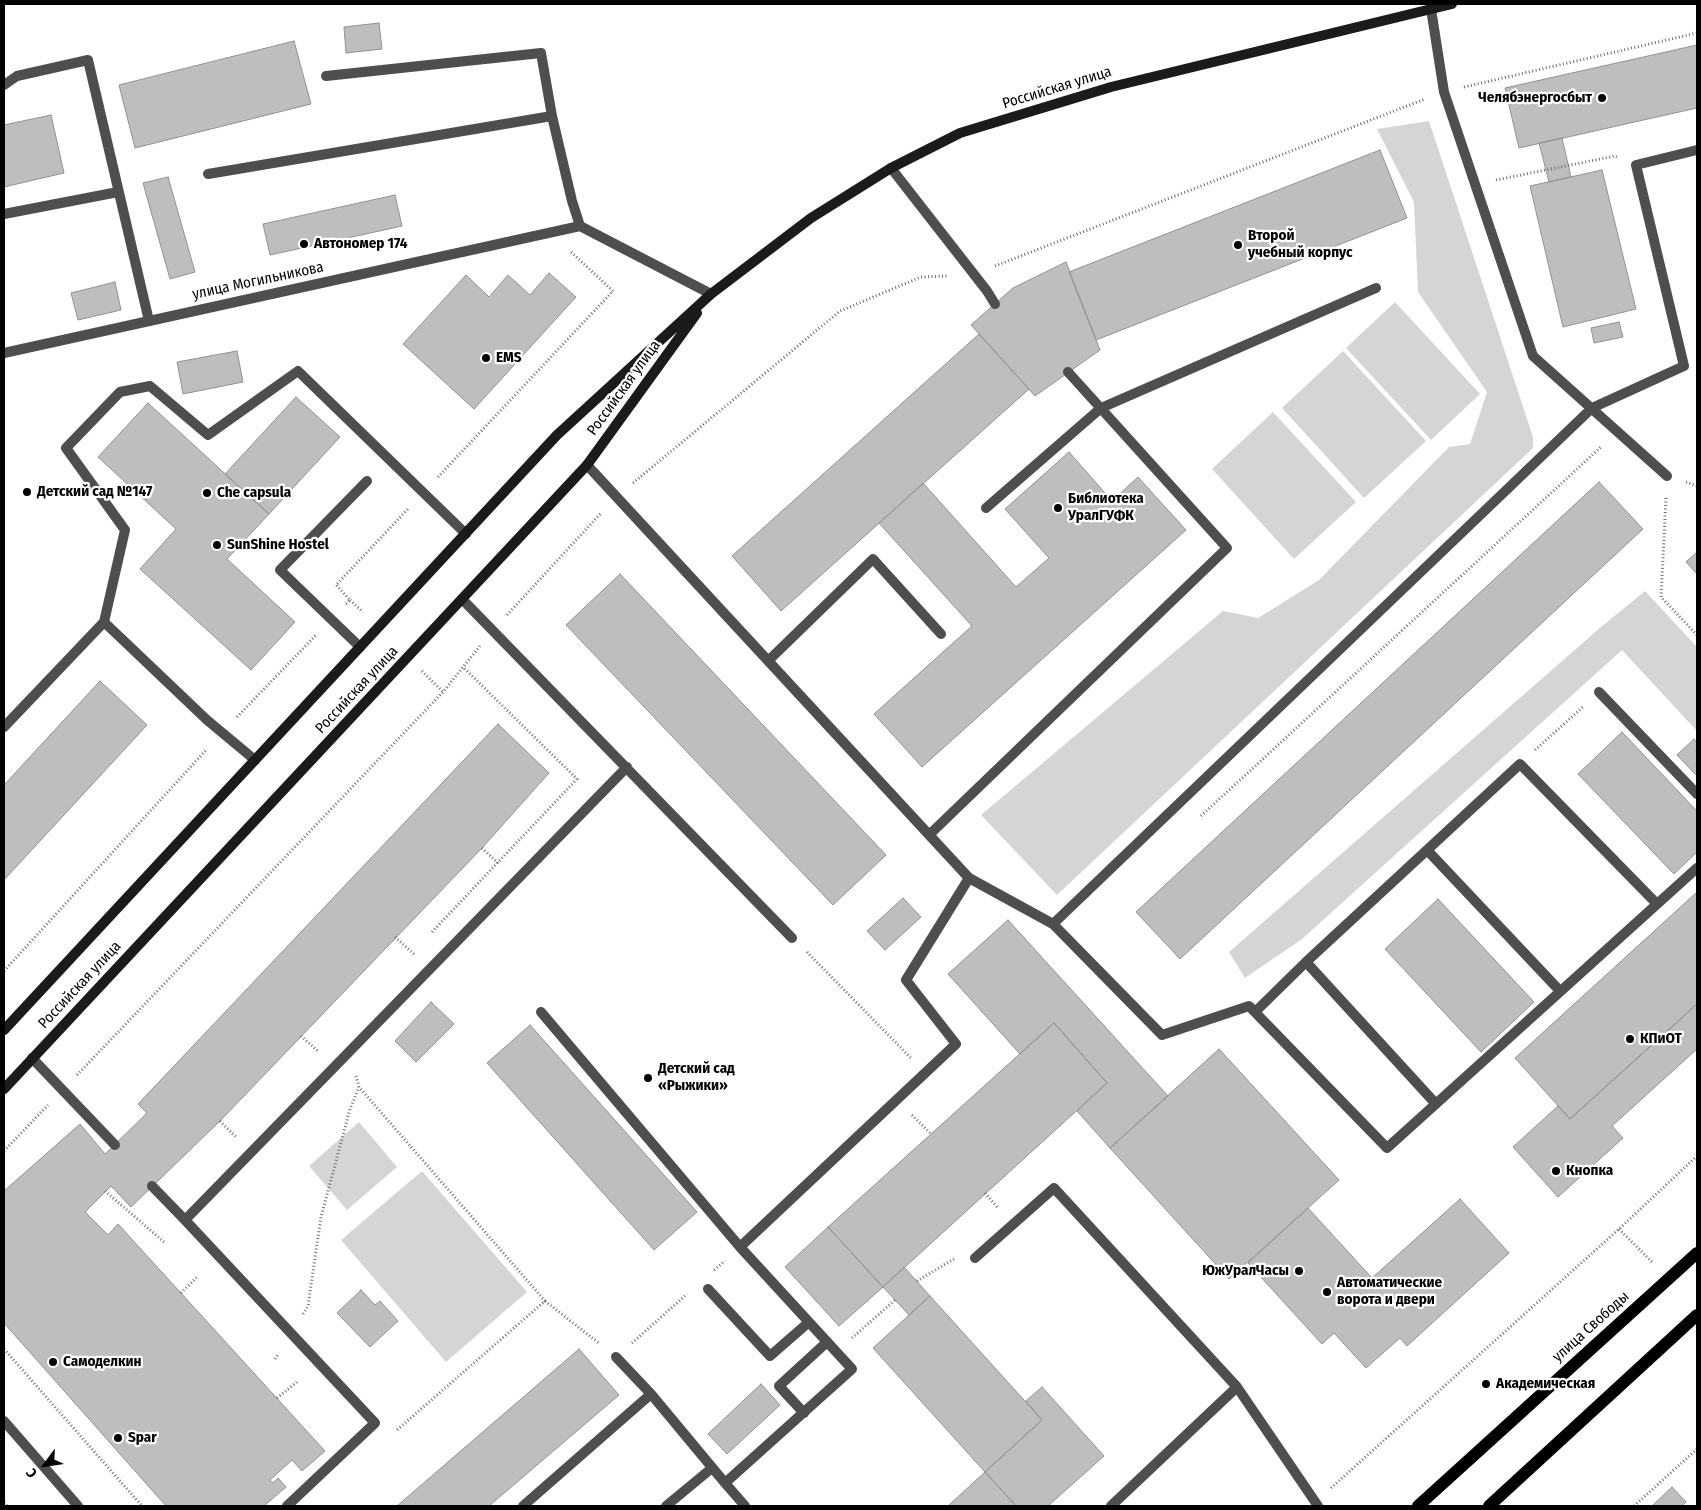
<!DOCTYPE html>
<html>
<head>
<meta charset="utf-8">
<style>
  body { margin:0 }
  #map { position:relative; width:1701px; height:1510px; overflow:hidden; background:#fff; font-family:"Fira Sans Condensed",sans-serif }
  canvas { display:block }
  .frame { position:absolute; inset:0; border:5px solid #000; pointer-events:none }
  .north { position:absolute; left:20px; top:1440px; width:50px; height:50px; -webkit-text-stroke:4px #fff; paint-order:stroke; rotate:239deg; font-size:14px; font-weight:700; line-height:20px; text-align:center; color:#000 }
  .north::after { content:''; display:block; margin:auto; width:18px; height:22px; background:#000; clip-path:polygon(50% 0,100% 100%,50% 72%,0 100%) }
</style>
</head>
<body>
<div id="map">
<canvas width="1701" height="1510"></canvas>
<div class="frame"></div>
<div class="north">С</div>
</div>
<script>
const c = document.querySelector('canvas').getContext('2d');
c.lineJoin = 'round';
function paint(path, color) {
  c.fillStyle = color;
  c.fill(path, 'evenodd');
}
function shape(rows) {
  const path = new Path2D();
  for (const r of rows) {
    path.moveTo(r[0], r[1]);
    for (let i = 2; i < r.length; i += 2) path.lineTo(r[i], r[i + 1]);
  }
  return path;
}
function strokePath(path, color, width, dash) {
  c.strokeStyle = color;
  c.lineWidth = width;
  c.lineCap = dash ? 'butt' : 'round';
  c.setLineDash(dash || []);
  c.stroke(path);
}
function drawText(font, color, halo, rows, align = 'center') {
  c.font = font + ' "Fira Sans Condensed",sans-serif';
  c.lineWidth = 4.5;
  c.setLineDash([]);
  c.textBaseline = 'middle';
  c.strokeStyle = halo;
  c.fillStyle = color;
  for (const [text, x, y, turn = 0] of rows) {
    c.save();
    c.translate(x, y);
    c.rotate((+turn || 0) * Math.PI / 180);
    c.textAlign = isNaN(turn) ? turn : align;
    if (halo) c.strokeText(text, 0, 0);
    c.fillText(text, 0, 0);
    c.restore();
  }
}
const green = shape([
  [1429,121,1533,437,1533,448,1057,895,981,815,1223,611,1258,618,1319,580,1449,447,1470,444,1487,392,1418,292,1414,202,1377,129],
  [1395,302,1480,394,1431,440,1346,348],
  [1343,351,1426,441,1364,498,1282,408],
  [1273,412,1356,502,1294,559,1212,469],
  [1645,591,1697,647,1697,731,1622,650,1302,939,1245,978,1229,952,1601,627],
  [359,1122,397,1167,347,1210,309,1166],
  [422,1171,527,1292,446,1362,341,1240]
]);
const building = shape([
  [379,23,382,49,346,53,344,27,379,23],
  [294,41,311,104,135,148,119,85,294,41],
  [1697,45,1697,108,1519,148,1505,88,1697,45],
  [51,115,64,173,4,187,4,125,51,115],
  [1562,138,1571,177,1549,182,1539,143,1562,138],
  [1380,150,1407,218,1096,340,1069,272,1380,150],
  [1602,170,1636,309,1563,327,1530,186,1602,170],
  [168,177,195,272,170,279,143,183,168,177],
  [395,195,402,226,270,255,263,224,395,195],
  [1066,262,1100,350,1035,396,971,325,1013,288,1066,262],
  [549,273,576,297,474,409,403,344,466,275,489,297,508,275,530,295,549,273],
  [115,282,121,310,78,320,71,293,115,282],
  [1619,322,1623,337,1594,343,1591,328,1619,322],
  [979,334,1029,389,781,611,732,556,979,334],
  [237,351,243,382,183,394,177,362,237,351],
  [296,397,340,437,269,514,225,474,296,397],
  [148,403,269,514,227,559,295,622,251,670,140,569,176,529,98,457,148,403],
  [1069,452,1112,501,1138,477,1186,530,922,767,874,714,972,626,879,523,923,483,1016,587,1049,558,1005,509,1069,452],
  [1599,482,1643,529,1180,959,1136,912,1599,482],
  [1697,552,1697,574,1686,562,1697,552],
  [620,574,886,855,833,905,566,625,620,574],
  [100,681,147,725,4,880,4,785,100,681],
  [498,724,549,773,482,848,220,1121,131,1207,111,1186,85,1212,108,1235,118,1224,325,1451,302,1471,292,1460,270,1480,273,1483,278,1478,286,1487,264,1506,166,1506,4,1323,4,1191,80,1124,105,1154,147,1113,138,1104,498,724],
  [1622,732,1697,811,1697,852,1674,874,1578,774,1622,732],
  [1694,739,1697,743,1697,776,1677,755,1694,739],
  [1697,892,1697,1004,1570,1119,1515,1058,1697,892],
  [903,898,921,917,885,950,867,931,903,898],
  [1438,899,1534,1002,1481,1052,1385,949,1438,899],
  [1008,920,1168,1096,1110,1148,1077,1111,1107,1083,1054,1023,1020,1054,948,974,1008,920],
  [431,1002,454,1024,416,1062,395,1041,431,1002],
  [1697,1004,1697,1049,1612,1126,1623,1138,1558,1197,1513,1147,1558,1106,1570,1119,1697,1004],
  [1054,1023,1107,1083,883,1287,828,1227,1054,1023],
  [530,1025,697,1212,654,1250,487,1063,530,1025],
  [1219,1049,1339,1180,1229,1279,1110,1148,1219,1049],
  [1460,1199,1509,1253,1407,1346,1400,1338,1366,1368,1334,1333,1322,1344,1248,1263,1308,1208,1372,1278,1460,1199],
  [828,1227,883,1287,839,1326,785,1267,828,1227],
  [904,1267,930,1296,909,1315,883,1287,904,1267],
  [361,1290,375,1305,380,1301,398,1321,370,1347,337,1313,361,1290],
  [930,1296,1042,1420,985,1472,873,1348,930,1296],
  [579,1349,619,1395,489,1506,397,1506,579,1349],
  [761,1384,780,1405,727,1454,708,1434,761,1384],
  [1042,1387,1104,1456,1048,1506,1016,1506,985,1472,1042,1420,1026,1401,1042,1387],
  [985,1472,1016,1506,947,1506,948,1506,985,1472],
  [1672,1487,1686,1502,1682,1506,1652,1506,1672,1487]
]);
const path = shape([
  [1464,87,1697,33],
  [1496,180,1615,156,1617,157],
  [995,266,1425,99],
  [438,477,613,291,571,252,569,253],
  [1686,482,1697,486],
  [633,483,840,311,921,277,947,276],
  [1666,498,1661,597,1697,635],
  [350,600,363,612],
  [346,604,350,600,336,585,408,509],
  [507,615,601,513],
  [422,671,443,692],
  [237,717,316,635],
  [1535,750,1584,706],
  [1201,816,1602,446],
  [482,848,498,863],
  [432,932,577,779,463,667],
  [395,937,415,955],
  [807,952,911,1058],
  [4,971,207,749],
  [301,1036,319,1052],
  [77,1075,443,692,480,646],
  [356,1076,359,1087,545,1301,397,1430],
  [912,1115,931,1134],
  [220,1121,237,1138],
  [4,1151,48,1105],
  [105,1191,164,1242],
  [985,1193,998,1208],
  [1619,1229,1653,1263],
  [714,1270,725,1261],
  [917,1281,954,1259],
  [181,1293,197,1277],
  [545,1301,600,1344],
  [303,1314,308,1306,321,1217,350,1109,359,1087],
  [852,1338,895,1300],
  [632,1343,687,1294],
  [4,1349,142,1506],
  [275,1359,279,1353],
  [277,1398,297,1382],
  [1331,1488,1619,1229,1697,1156],
  [4,1502,7,1506],
  [1634,1506,1697,1449]
]);
const lane = shape([
  [1431,9,1444,92,1533,356,1667,476],
  [326,76,541,53,552,116,572,201,580,226],
  [4,85,17,76,88,60,149,321],
  [891,168,987,291,995,304],
  [208,174,552,116],
  [4,214,118,192],
  [587,465,969,878,1053,924,1162,1035,1249,1006,1387,1148,1697,868],
  [986,508,1101,408,1376,288],
  [462,599,792,938],
  [104,622,125,530,66,448,120,392,150,386,208,435,298,371,466,534],
  [360,647,280,570,367,481],
  [768,661,873,559,941,634],
  [1599,692,1697,794],
  [4,727,104,622,207,720,255,760],
  [929,835,1227,548,1068,372],
  [1427,850,1560,991],
  [1053,924,1592,408,1684,366,1636,165,1697,150],
  [541,1012,740,1247],
  [1255,1012,1306,962],
  [32,1058,115,1145],
  [1436,1104,1306,962,1520,764,1657,904],
  [152,1186,185,1220],
  [975,1258,1054,1188,1237,1387,1318,1506],
  [708,1289,770,1356,809,1322],
  [616,1357,651,1394,725,1483],
  [804,1413,779,1386,827,1342],
  [287,1506,375,1423,185,1220,627,767],
  [523,1506,651,1394],
  [666,1506,712,1468],
  [745,1506,725,1483,852,1369,740,1247,956,1044,906,980,969,878],
  [1111,1506,1237,1387]
]);
const street = shape([
  [4,353,580,226,711,294],
  [4,1421,78,1506]
]);
const secondary = shape([
  [4,1030,557,435,711,294,811,218,891,168,960,133,1111,87,1452,4],
  [4,1089,587,465,697,313]
]);
const primary = shape([
  [1418,1506,1697,1253],
  [1489,1506,1697,1315]
]);
const markers = [
  [1602,98,5,"#000"],
  [304,244,5,"#000"],
  [1238,245,5,"#000"],
  [486,358,5,"#000"],
  [27,492,5,"#000"],
  [207,493,5,"#000"],
  [1058,508,5,"#000"],
  [217,545,5,"#000"],
  [1630,1039,5,"#000"],
  [648,1078,5,"#000"],
  [1556,1171,5,"#000"],
  [1299,1271,5,"#000"],
  [1327,1292,5,"#000"],
  [53,1362,5,"#000"],
  [1486,1384,5,"#000"],
  [118,1438,5,"#000"]
];
const streetNames = [
  ["Российская улица",1057,88,-17],
  ["улица Могильникова",258,281,-12],
  ["Российская улица",624,388,-54],
  ["Российская улица",357,690,-47],
  ["Российская улица",80,985,-47],
  ["улица Свободы",1591,1327,-42]
];
const poiNames = [
  ["Челябэнергосбыт",1592,98,"right"],
  ["Второй",1248,236],
  ["учебный корпус",1248,253],
  ["Автономер 174",314,244],
  ["EMS",496,358],
  ["Детский сад №147",37,492],
  ["Che capsula",217,493],
  ["Библиотека",1068,499],
  ["УралГУФК",1068,516],
  ["SunShine Hostel",227,545],
  ["КПиОТ",1640,1039],
  ["Детский сад",658,1069],
  ["«Рыжики»",658,1086],
  ["Кнопка",1566,1171],
  ["ЮжУралЧасы",1289,1271,"right"],
  ["Автоматические",1337,1283],
  ["ворота и двери",1337,1300],
  ["Самоделкин",63,1362],
  ["Академическая",1496,1384],
  ["Spar",128,1438]
];
paint(green, '#d5d5d5');
paint(building, '#bebebe');
strokePath(building, '#929292', 1);
strokePath(path, '#707070', 3, [1, 2.5]);
strokePath(lane, '#4e4e4e', 10);
strokePath(street, '#4e4e4e', 10);
strokePath(secondary, '#1b1b1b', 10);
strokePath(primary, '#000', 12);
for (const [x, y, r, color] of markers) {
  const dot = new Path2D();
  dot.arc(x, y, r, 0, 2 * Math.PI);
  c.fillStyle = color;
  c.fill(dot);
  strokePath(dot, '#fff', 2);
}
drawText('15px', '#000', '#fff', streetNames);
drawText('bold 15px', '#000', '#fff', poiNames, 'left');
</script>
</body>
</html>
